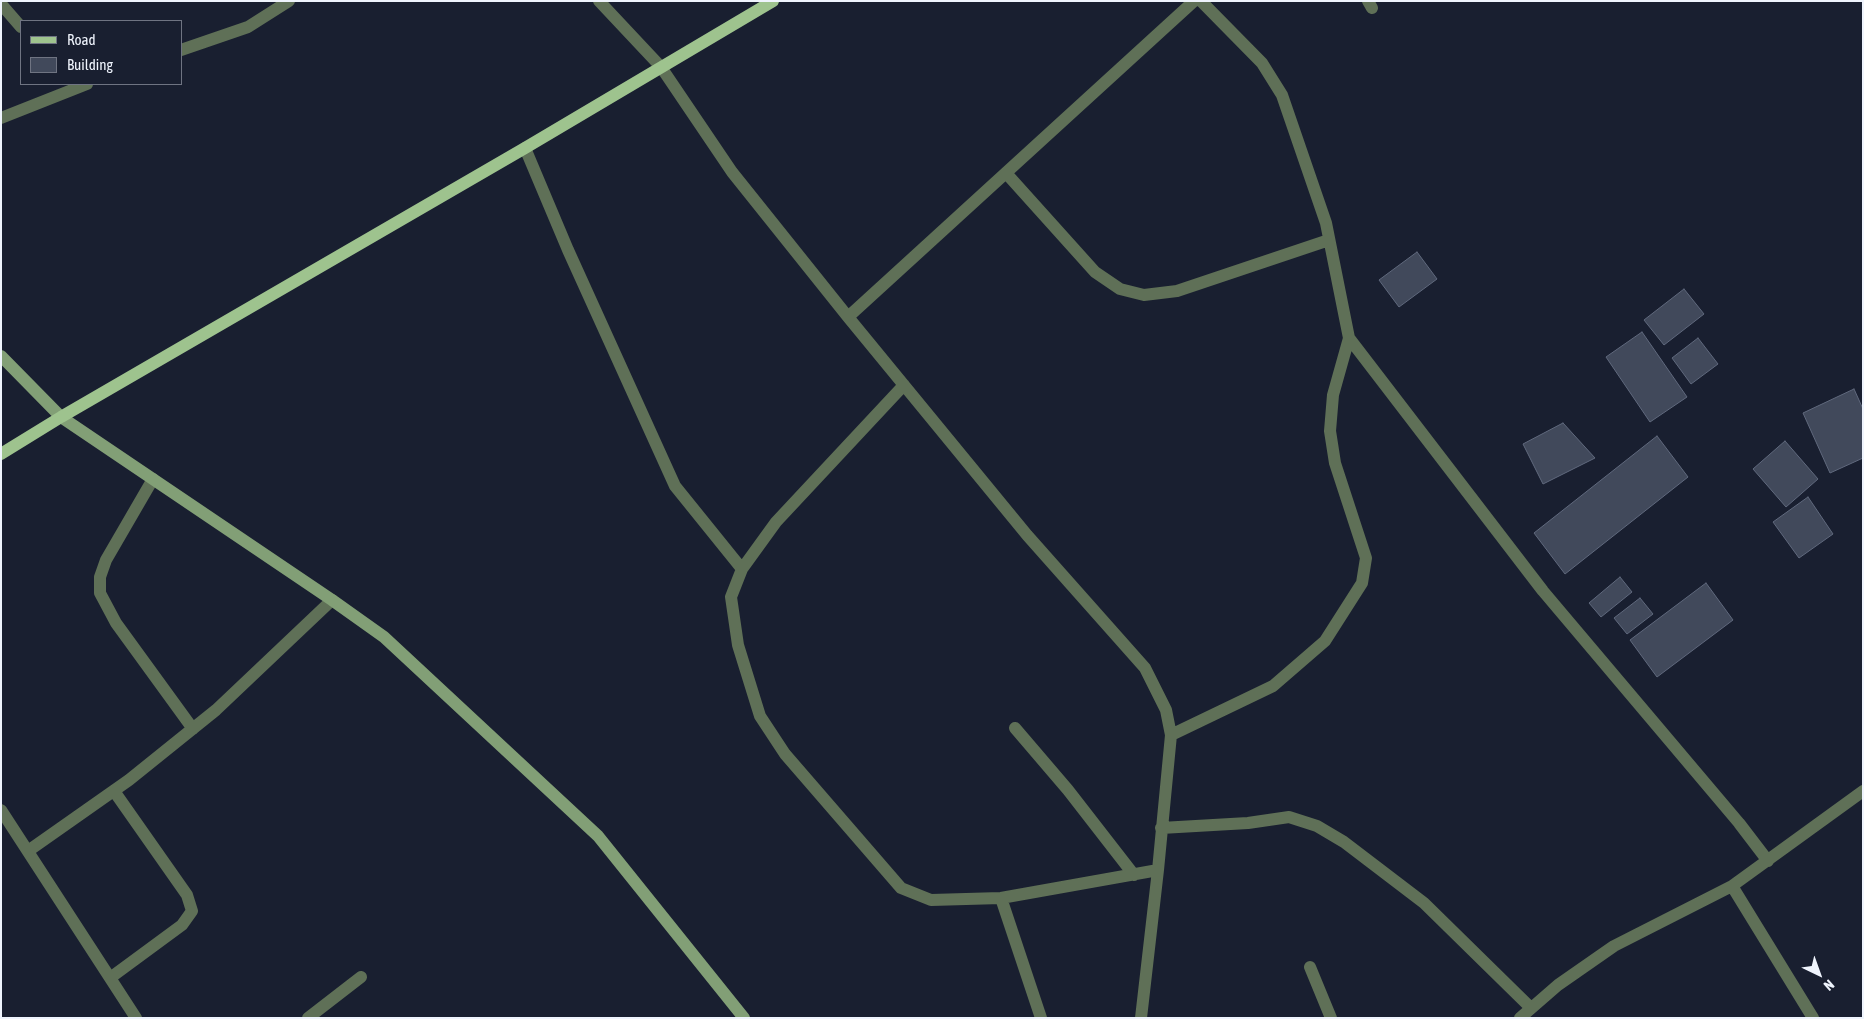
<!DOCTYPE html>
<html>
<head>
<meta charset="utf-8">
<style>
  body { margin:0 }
  #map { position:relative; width:1864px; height:1019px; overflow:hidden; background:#191f30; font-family:"Asap Condensed",sans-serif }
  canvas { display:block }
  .frame { position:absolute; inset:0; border:2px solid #eff4fd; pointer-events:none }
  .legend { position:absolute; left:20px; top:20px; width:162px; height:65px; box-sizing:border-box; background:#191f30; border:1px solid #6f7482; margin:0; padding:6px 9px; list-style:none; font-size:15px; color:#eff4fd }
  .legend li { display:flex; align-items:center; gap:10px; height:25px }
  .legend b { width:25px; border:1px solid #6f7482 }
  .north { position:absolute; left:1794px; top:949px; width:50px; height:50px; -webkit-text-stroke:4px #191f30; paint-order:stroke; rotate:138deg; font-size:14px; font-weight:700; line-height:20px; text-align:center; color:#eff4fd }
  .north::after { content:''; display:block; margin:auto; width:18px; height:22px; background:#eff4fd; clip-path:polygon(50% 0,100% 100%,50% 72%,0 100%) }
</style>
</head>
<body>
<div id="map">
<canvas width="1864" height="1019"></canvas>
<div class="frame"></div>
<ul class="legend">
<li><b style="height:6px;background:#9ec38e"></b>Road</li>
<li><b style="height:14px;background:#41495b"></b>Building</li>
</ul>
<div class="north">N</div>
</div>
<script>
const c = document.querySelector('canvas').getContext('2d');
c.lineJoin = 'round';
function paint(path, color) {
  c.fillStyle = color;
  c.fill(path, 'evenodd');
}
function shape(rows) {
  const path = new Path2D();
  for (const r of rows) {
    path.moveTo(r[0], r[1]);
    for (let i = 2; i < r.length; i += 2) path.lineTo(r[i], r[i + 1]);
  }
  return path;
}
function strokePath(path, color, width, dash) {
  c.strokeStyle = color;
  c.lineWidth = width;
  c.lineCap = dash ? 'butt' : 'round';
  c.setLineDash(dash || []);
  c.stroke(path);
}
const building = shape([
  [1417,252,1437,279,1399,307,1379,280,1417,252],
  [1684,289,1704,314,1664,345,1644,320,1684,289],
  [1642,332,1687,397,1650,422,1606,357,1642,332],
  [1698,338,1718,364,1691,384,1672,358,1698,338],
  [1854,389,1863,409,1863,458,1830,473,1803,413,1854,389],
  [1563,423,1595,458,1543,484,1523,444,1563,423],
  [1657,436,1688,477,1565,574,1534,533,1657,436],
  [1785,441,1818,479,1786,507,1753,469,1785,441],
  [1808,497,1833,534,1799,558,1773,522,1808,497],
  [1620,577,1632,592,1601,617,1589,603,1620,577],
  [1706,583,1733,620,1657,677,1630,640,1706,583],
  [1640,598,1653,614,1627,634,1614,618,1640,598]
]);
const street = shape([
  [599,1,661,67,732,172,848,317,1027,535,1145,668,1166,710,1171,735,1158,870,1141,1018],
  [1201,1,1262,63,1282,95,1326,223,1349,338,1543,591,1739,823,1768,861],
  [1368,1,1372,8],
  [1,4,21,27],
  [181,50,248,27,289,1],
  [1,118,87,84],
  [525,148,568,250,675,486,742,569],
  [1006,173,1095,272,1120,289,1144,295,1177,291,1329,240],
  [848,317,1194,1],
  [904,385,776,522,742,569,731,597,738,645,760,716,785,754,901,888,931,900,1001,898,1158,870],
  [153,479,106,560,100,577,100,593,116,623,193,729],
  [1015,728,1068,790,1134,875],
  [1171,735,1273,686,1325,641,1362,583,1366,558,1335,463,1330,431,1333,395,1349,338],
  [1,810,136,1018],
  [1161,828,1248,823,1289,817,1317,826,1344,842,1424,903,1531,1008],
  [28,851,129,780,216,710,332,600],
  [1732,886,1813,1018],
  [1001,898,1041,1018],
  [1310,967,1331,1018],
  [110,978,182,925,192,911,187,895,114,791],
  [308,1018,361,977],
  [1520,1018,1558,985,1614,946,1732,886,1863,791]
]);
const secondary = shape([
  [1,356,61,417,332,600,384,637,598,836,744,1018]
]);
const primary = shape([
  [1,454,61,417,525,148,773,1]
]);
paint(building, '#41495b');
strokePath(building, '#60697d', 1);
strokePath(street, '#5f7057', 12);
strokePath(secondary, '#829f76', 12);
strokePath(primary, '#9ec38e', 12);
</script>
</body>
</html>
